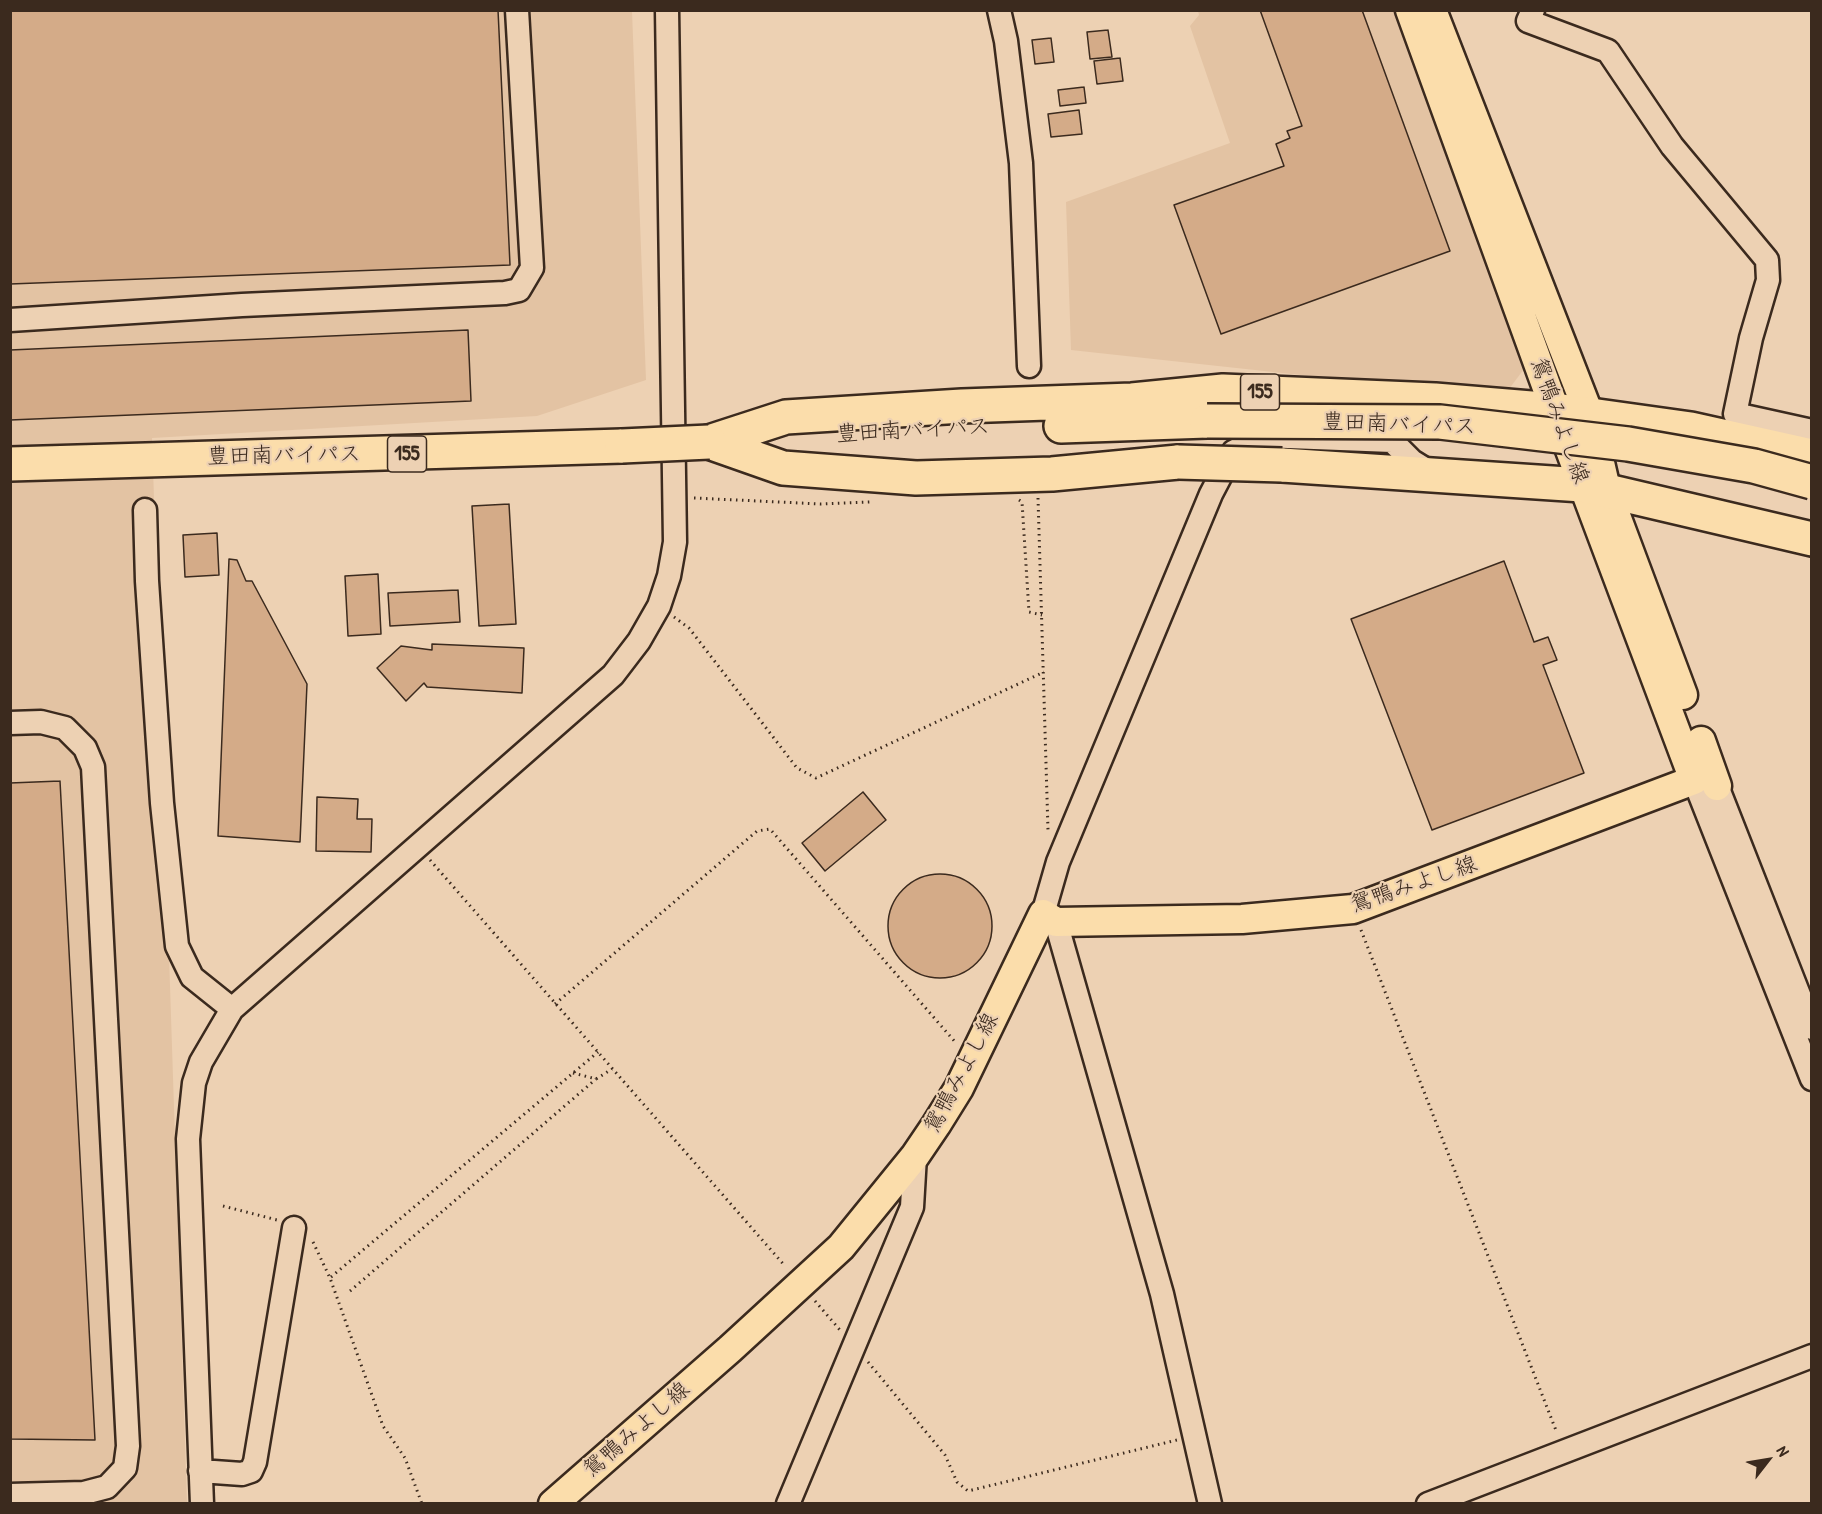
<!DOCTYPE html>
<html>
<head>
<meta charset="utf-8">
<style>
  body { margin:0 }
  #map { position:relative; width:1822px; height:1514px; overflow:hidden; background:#edd1b3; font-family:"Patrick Hand",sans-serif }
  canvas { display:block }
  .frame { position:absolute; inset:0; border:12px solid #3b2a1e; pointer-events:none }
  .north { position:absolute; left:1738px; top:1430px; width:60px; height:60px; -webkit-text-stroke:4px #edd1b3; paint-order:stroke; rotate:59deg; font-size:16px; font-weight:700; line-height:24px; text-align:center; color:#3b2a1e }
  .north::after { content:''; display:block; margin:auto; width:21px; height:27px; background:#3b2a1e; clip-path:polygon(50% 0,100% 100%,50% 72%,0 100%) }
</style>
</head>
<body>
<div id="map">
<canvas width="1822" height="1514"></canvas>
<div class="frame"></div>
<div class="north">N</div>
</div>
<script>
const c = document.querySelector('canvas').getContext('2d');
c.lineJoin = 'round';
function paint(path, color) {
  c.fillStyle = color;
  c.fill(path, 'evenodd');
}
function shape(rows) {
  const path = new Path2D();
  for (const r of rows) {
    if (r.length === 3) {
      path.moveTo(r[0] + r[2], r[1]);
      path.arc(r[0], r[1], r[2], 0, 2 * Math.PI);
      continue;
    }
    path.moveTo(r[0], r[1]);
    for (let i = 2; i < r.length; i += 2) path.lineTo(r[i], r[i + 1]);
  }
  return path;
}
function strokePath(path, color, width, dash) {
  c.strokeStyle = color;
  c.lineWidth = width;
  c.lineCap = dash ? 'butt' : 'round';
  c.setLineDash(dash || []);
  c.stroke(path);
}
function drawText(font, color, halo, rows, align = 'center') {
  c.font = font + ' "Patrick Hand","Klee One",sans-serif';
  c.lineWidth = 4.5;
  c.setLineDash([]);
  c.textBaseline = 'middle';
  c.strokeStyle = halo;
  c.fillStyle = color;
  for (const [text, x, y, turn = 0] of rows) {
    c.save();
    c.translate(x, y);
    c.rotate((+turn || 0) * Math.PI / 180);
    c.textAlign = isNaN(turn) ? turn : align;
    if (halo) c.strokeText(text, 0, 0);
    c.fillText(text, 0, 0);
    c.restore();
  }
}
const built = shape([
  [10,11,632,11,646,380,537,416,152,438,187,1503,11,1503],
  [1198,11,1397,11,1524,369,1503,397,1071,350,1066,202,1230,143,1190,26,1199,15]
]);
const building = shape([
  [10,10,498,10,510,265,10,284,10,10],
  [1260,10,1362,10,1450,251,1221,334,1174,205,1284,166,1276,144,1290,138,1287,131,1302,126,1260,10],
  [1108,30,1112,57,1090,59,1087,32,1108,30],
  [1051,38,1054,62,1035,64,1032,40,1051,38],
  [1120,58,1123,81,1097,84,1094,61,1120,58],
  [1084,87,1086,103,1060,106,1058,90,1084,87],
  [1079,110,1082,134,1051,137,1048,114,1079,110],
  [468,330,471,401,10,420,10,350,468,330],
  [509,504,516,624,479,626,472,506,509,504],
  [217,533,219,575,185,577,183,535,217,533],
  [229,559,237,560,246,581,252,581,307,684,300,842,218,836,229,559],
  [1504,561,1534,642,1548,637,1557,660,1543,665,1584,773,1432,830,1351,619,1504,561],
  [378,574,381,634,348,636,345,576,378,574],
  [458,590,460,622,390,626,388,593,458,590],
  [432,644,524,648,522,693,427,687,424,683,406,701,377,668,401,646,432,650,432,644],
  [60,781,95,1440,10,1439,10,783,60,781],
  [863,792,886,820,825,871,802,843,863,792],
  [317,797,358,799,357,819,372,819,371,852,316,851,317,797],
  [940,926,52]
]);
const path = shape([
  [694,498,821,504,870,502],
  [1038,498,1048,830],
  [1019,500,1022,502,1029,612,1042,615],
  [674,617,689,628,797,768,816,778,1044,672],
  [430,860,785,1266],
  [1361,930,1557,1433],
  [555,1004,757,831,770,829,956,1043],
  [573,1073,596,1079,612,1069],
  [223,1206,277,1220],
  [313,1242,330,1278,383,1426,405,1458,422,1504],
  [331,1277,598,1052],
  [350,1291,596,1079],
  [815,1301,840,1330],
  [868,1362,945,1455,957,1482,968,1491,1177,1440]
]);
const minor = shape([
  [999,10,1006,41,1021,163,1029,366],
  [1533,10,1528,21,1608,51,1672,146,1767,260,1768,280,1751,338,1735,414,1812,431],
  [10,320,242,305,505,293,519,290,532,268,517,10],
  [145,510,147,581,162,803,177,946,192,977,232,1009],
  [10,723,41,722,65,728,85,748,93,767,128,1446,125,1468,107,1487,84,1493,10,1495],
  [1694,780,1812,1079],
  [1717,786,1812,1028],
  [1043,914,1058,862,1211,494,1233,452,1263,436,1392,441,1412,461,1433,474],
  [1056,922,1162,1294,1210,1504],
  [200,1471,242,1474,251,1471,255,1462,294,1228],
  [202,1504,188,1139,194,1083,201,1062,232,1009,613,675,639,641,659,606,669,576,675,542,667,10],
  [788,1504,912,1207,915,1156],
  [1428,1504,1812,1356]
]);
const major = shape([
  [1432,10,1589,414,1606,489,1683,695],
  [1701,741,1717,786],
  [553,1504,730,1349,841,1247,915,1156,936,1125,959,1088,1043,914,1056,922,1242,919,1353,909,1694,780,1555,410,1410,10]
]);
const highway = shape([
  [1061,426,1207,421],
  [709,442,786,417,962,406,1132,400,1223,391,1435,400,1555,410,1691,429,1812,456],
  [709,442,783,468,916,478,1052,474,1178,462],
  [10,464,622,446],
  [1282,465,1582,485,1812,539]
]);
const highwayBridge = shape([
  [1207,421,1440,422,1628,444,1754,466,1812,482],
  [622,446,709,442],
  [1178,462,1282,465]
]);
const shields = [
  [1260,392,39],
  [407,454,39]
];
const shieldNames = [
  ["155",1260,392],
  ["155",407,454]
];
const streetNames = [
  ["鴛鴨みよし線",1559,421,70],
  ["豊田南バイパス",1399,425,2],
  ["豊田南バイパス",913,431,-3],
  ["豊田南バイパス",284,456,-1],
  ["鴛鴨みよし線",1414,885,-19],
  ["鴛鴨みよし線",962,1073,-62],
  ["鴛鴨みよし線",637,1430,-41]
];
paint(built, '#e3c3a3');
paint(building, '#d4ab88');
strokePath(building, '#3b2a1e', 1.5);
strokePath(minor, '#3b2a1e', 27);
strokePath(major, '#3b2a1e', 33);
strokePath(highway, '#3b2a1e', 38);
strokePath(path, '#3b2a1e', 3, [1.5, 4.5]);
strokePath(minor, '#edd1b3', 22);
strokePath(major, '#fbddab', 28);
strokePath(highway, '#fbddab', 33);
strokePath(highwayBridge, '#3b2a1e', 38, []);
strokePath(highwayBridge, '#fbddab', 33);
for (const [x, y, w] of shields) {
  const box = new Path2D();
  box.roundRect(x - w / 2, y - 18, w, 36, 4.5);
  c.fillStyle = '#edd1b3';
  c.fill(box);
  strokePath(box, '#3b2a1e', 1.5);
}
drawText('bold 21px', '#3b2a1e', null, shieldNames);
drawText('22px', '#3b2a1e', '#edd1b3', streetNames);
</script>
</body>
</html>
